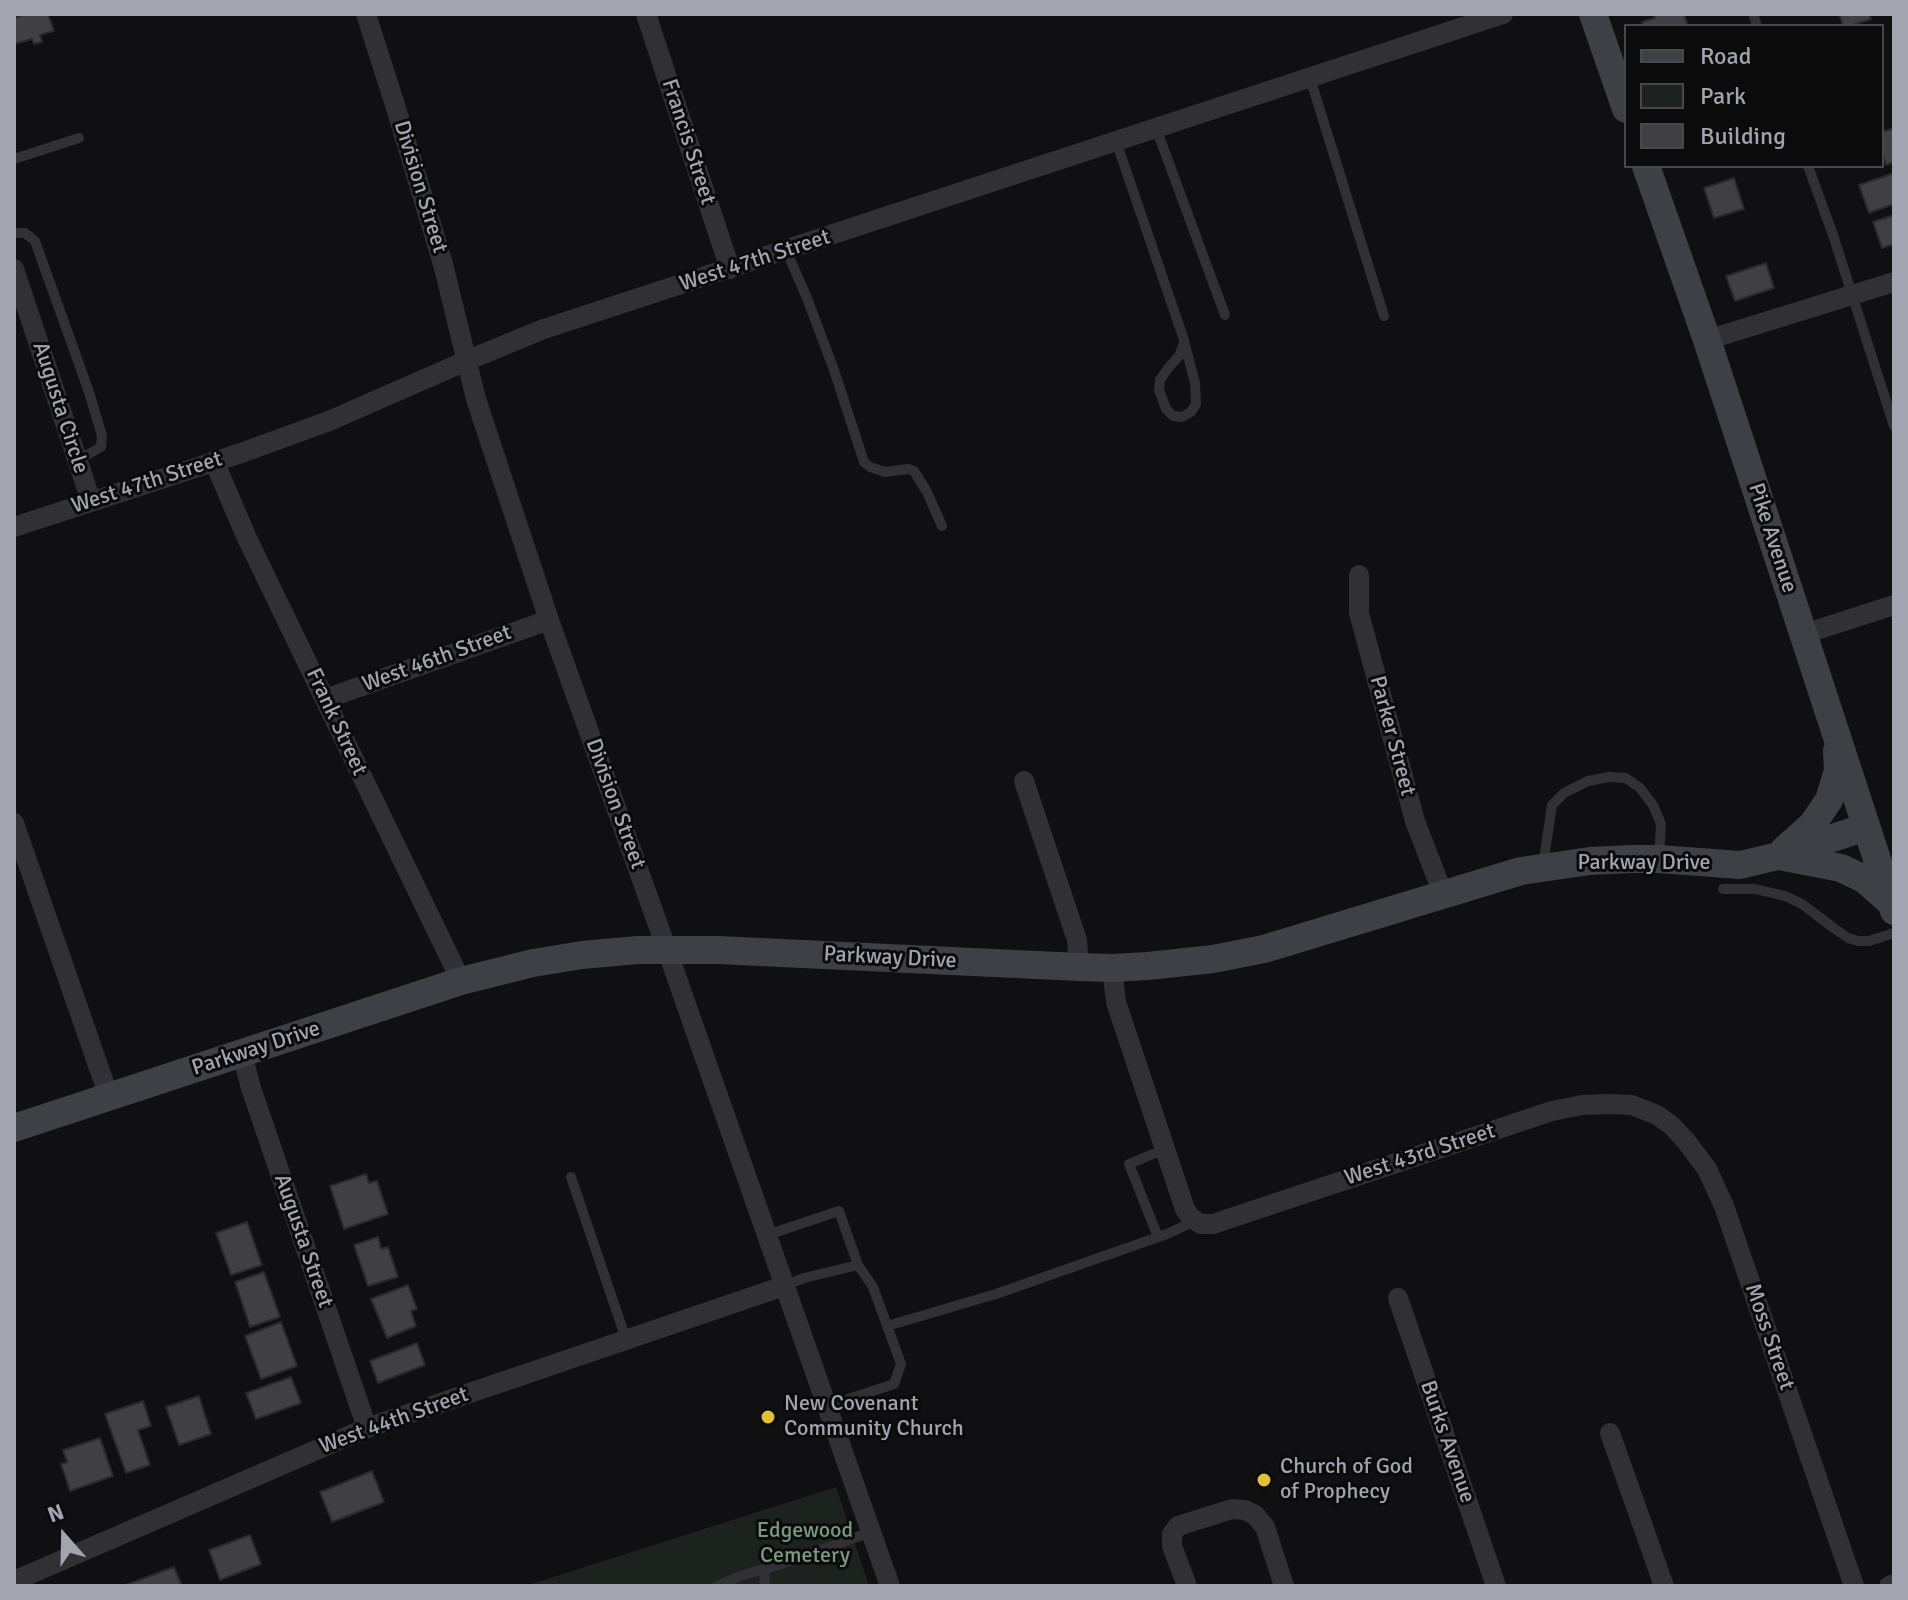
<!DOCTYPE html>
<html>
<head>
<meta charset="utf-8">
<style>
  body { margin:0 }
  #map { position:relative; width:1908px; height:1600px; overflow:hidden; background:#100f11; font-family:Signika,sans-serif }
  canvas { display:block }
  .frame { position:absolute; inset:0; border:16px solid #a2a4b0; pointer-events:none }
  .legend { position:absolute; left:1624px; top:24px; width:260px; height:144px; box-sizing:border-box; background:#0b0b0c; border:2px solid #47484e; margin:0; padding:10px 14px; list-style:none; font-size:24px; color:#a2a4b0 }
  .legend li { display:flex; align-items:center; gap:16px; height:40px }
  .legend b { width:40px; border:2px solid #47484e }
  .north { position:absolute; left:24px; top:1496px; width:80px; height:80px; -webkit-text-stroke:6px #0b0b0c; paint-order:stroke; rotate:340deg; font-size:22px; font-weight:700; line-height:32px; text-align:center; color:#a2a4b0 }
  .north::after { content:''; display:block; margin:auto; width:28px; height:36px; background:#a2a4b0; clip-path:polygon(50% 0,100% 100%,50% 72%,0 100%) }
</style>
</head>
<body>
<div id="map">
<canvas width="1908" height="1600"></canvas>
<div class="frame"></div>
<ul class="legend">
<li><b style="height:10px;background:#3f4045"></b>Road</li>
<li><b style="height:22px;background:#1c231e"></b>Park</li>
<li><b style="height:22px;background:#3f3f44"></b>Building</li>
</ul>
<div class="north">N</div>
</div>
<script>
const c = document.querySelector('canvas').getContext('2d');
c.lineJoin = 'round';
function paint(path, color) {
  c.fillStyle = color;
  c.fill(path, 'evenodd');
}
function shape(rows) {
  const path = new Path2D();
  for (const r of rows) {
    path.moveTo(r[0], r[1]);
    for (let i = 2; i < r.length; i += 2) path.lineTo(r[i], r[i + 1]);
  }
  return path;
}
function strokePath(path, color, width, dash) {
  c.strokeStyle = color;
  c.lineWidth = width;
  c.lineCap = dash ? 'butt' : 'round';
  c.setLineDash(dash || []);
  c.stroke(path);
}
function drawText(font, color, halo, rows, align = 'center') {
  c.font = font + ' Signika,sans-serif';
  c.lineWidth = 6;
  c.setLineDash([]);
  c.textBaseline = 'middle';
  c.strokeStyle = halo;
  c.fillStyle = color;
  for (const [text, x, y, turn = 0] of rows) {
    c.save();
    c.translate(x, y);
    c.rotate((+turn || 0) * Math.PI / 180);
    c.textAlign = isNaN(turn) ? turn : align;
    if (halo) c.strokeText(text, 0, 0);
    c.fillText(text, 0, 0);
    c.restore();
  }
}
const green = shape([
  [836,1487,869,1586,525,1586]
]);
const building = shape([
  [25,14,48,14,54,31,40,35,42,42,34,44,32,39,14,44,14,18,25,14],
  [1653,14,1684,14,1688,26,1643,26,1642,22,1655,18,1653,14],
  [1839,14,1869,14,1871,19,1850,26,1843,26,1839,14],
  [1894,128,1894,162,1886,165,1882,152,1882,132,1894,128],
  [1894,173,1894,204,1869,213,1859,185,1894,173],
  [1734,178,1744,209,1714,218,1704,188,1734,178],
  [1894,215,1894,244,1882,248,1873,222,1894,215],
  [1766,263,1774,288,1735,301,1726,276,1766,263],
  [366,1174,369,1183,377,1181,388,1214,344,1229,330,1186,366,1174],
  [247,1222,262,1265,231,1275,216,1233,247,1222],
  [378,1237,381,1249,388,1247,398,1277,368,1286,354,1245,378,1237],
  [264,1272,280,1317,250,1327,235,1282,264,1272],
  [408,1285,417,1309,411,1311,416,1326,387,1338,371,1299,408,1285],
  [281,1322,297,1366,261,1379,245,1336,281,1322],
  [417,1343,425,1365,378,1383,370,1361,417,1343],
  [291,1377,301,1403,256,1419,246,1393,291,1377],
  [199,1396,211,1434,179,1445,166,1407,199,1396],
  [143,1401,151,1426,138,1430,150,1465,126,1473,105,1414,143,1401],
  [100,1438,113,1476,70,1491,61,1464,67,1462,63,1450,100,1438],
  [372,1471,384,1502,332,1522,320,1492,372,1471],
  [250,1535,261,1564,220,1580,209,1550,250,1535],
  [174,1567,182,1586,123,1586,174,1567]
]);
const lane = shape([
  [1753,14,1757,26],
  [1310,78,1384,316],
  [1156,128,1225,315],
  [1116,141,1183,337,1195,383,1196,404,1191,412,1182,417,1173,416,1166,409,1159,390,1160,380,1169,367,1179,356,1184,343],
  [14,159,79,138],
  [1808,166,1833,235,1894,426],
  [14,233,25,233,35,241,89,392,102,436,101,447,78,460],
  [786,250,807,298,834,370,864,462,870,467,885,472,908,469,914,471,927,492,942,526],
  [1543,866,1552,805,1564,793,1588,781,1609,777,1626,778,1640,788,1653,805,1661,824,1659,858],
  [1723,889,1755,889,1785,896,1802,904,1835,929,1848,938,1858,941,1869,941,1894,933],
  [571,1177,626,1339],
  [767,1235,839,1211,858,1265],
  [1158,1237,1129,1164,1165,1149],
  [784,1286,804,1278,858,1265,873,1287,901,1364,894,1384,827,1406],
  [887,1326,996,1294,1167,1234,1195,1221],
  [764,1569,765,1586],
  [717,1586,743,1575,778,1565,871,1532]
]);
const street = shape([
  [366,14,395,105,443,264,476,399,549,620,667,950,890,1586],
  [646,14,730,269],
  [14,269,91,501],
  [1707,340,1894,282],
  [214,461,246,536,461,981],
  [14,527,241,453,329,421,466,361,541,330,1503,14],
  [1359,575,1359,613,1415,821,1443,894],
  [1804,634,1894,605],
  [325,699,549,620],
  [1024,781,1077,940,1079,967],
  [14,823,109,1097],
  [1112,968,1116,1002,1185,1209,1191,1218,1201,1224,1213,1224,1552,1111,1582,1105,1612,1104,1632,1105,1657,1115,1672,1126,1686,1141,1707,1169,1724,1206,1854,1586],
  [242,1054,251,1088,367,1428],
  [1398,1298,1496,1586],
  [1610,1433,1664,1586],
  [14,1581,367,1428,784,1286],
  [1187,1586,1172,1546,1172,1534,1178,1526,1232,1509,1245,1510,1255,1515,1265,1527,1284,1586],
  [1889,1586,1894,1584]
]);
const secondary = shape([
  [1593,14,1626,109],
  [1646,166,1707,340,1894,911],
  [1784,850,1812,825,1829,800,1838,771,1837,751],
  [1779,856,1841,868,1864,879,1889,901],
  [14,1128,461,981,533,963,582,955,638,950,718,950,1079,967,1112,968,1148,966,1213,959,1264,949,1521,871,1590,861,1631,859,1659,859,1740,865,1778,856,1866,827]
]);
const markers = [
  [768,1417,8,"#e2bf36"],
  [1264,1480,8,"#e2bf36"]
];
const streetNames = [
  ["Francis Street",688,142,72],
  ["Division Street",420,187,73],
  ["West 47th Street",755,261,-18],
  ["Augusta Circle",60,408,72],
  ["West 47th Street",147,483,-18],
  ["Pike Avenue",1772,538,72],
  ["West 46th Street",437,659,-20],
  ["Frank Street",336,722,65],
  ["Parker Street",1392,736,75],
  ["Division Street",615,804,70],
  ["Parkway Drive",1644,863],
  ["Parkway Drive",890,958,3],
  ["Parkway Drive",256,1049,-18],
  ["West 43rd Street",1420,1155,-18],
  ["Augusta Street",303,1241,71],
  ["Moss Street",1769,1337,71],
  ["West 44th Street",394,1421,-20],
  ["Burks Avenue",1447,1442,71]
];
const poiNames = [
  ["New Covenant",784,1404],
  ["Community Church",784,1429],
  ["Church of God",1280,1467],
  ["of Prophecy",1280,1492]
];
const parkNames = [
  ["Edgewood",805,1531],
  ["Cemetery",805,1556]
];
paint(green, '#1c231e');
paint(building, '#3f3f44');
strokePath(building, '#2a2a2d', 2);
strokePath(lane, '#313135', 10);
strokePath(street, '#313135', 20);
strokePath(secondary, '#3f4045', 28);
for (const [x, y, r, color] of markers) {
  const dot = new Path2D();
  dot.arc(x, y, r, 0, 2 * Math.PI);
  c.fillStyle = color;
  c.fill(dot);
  strokePath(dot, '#0b0b0c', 3);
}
drawText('22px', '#a2a4b0', '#0b0b0c', streetNames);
drawText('22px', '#a2a4b0', '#0b0b0c', poiNames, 'left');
drawText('22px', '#7a9a80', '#0b0b0c', parkNames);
</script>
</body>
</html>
